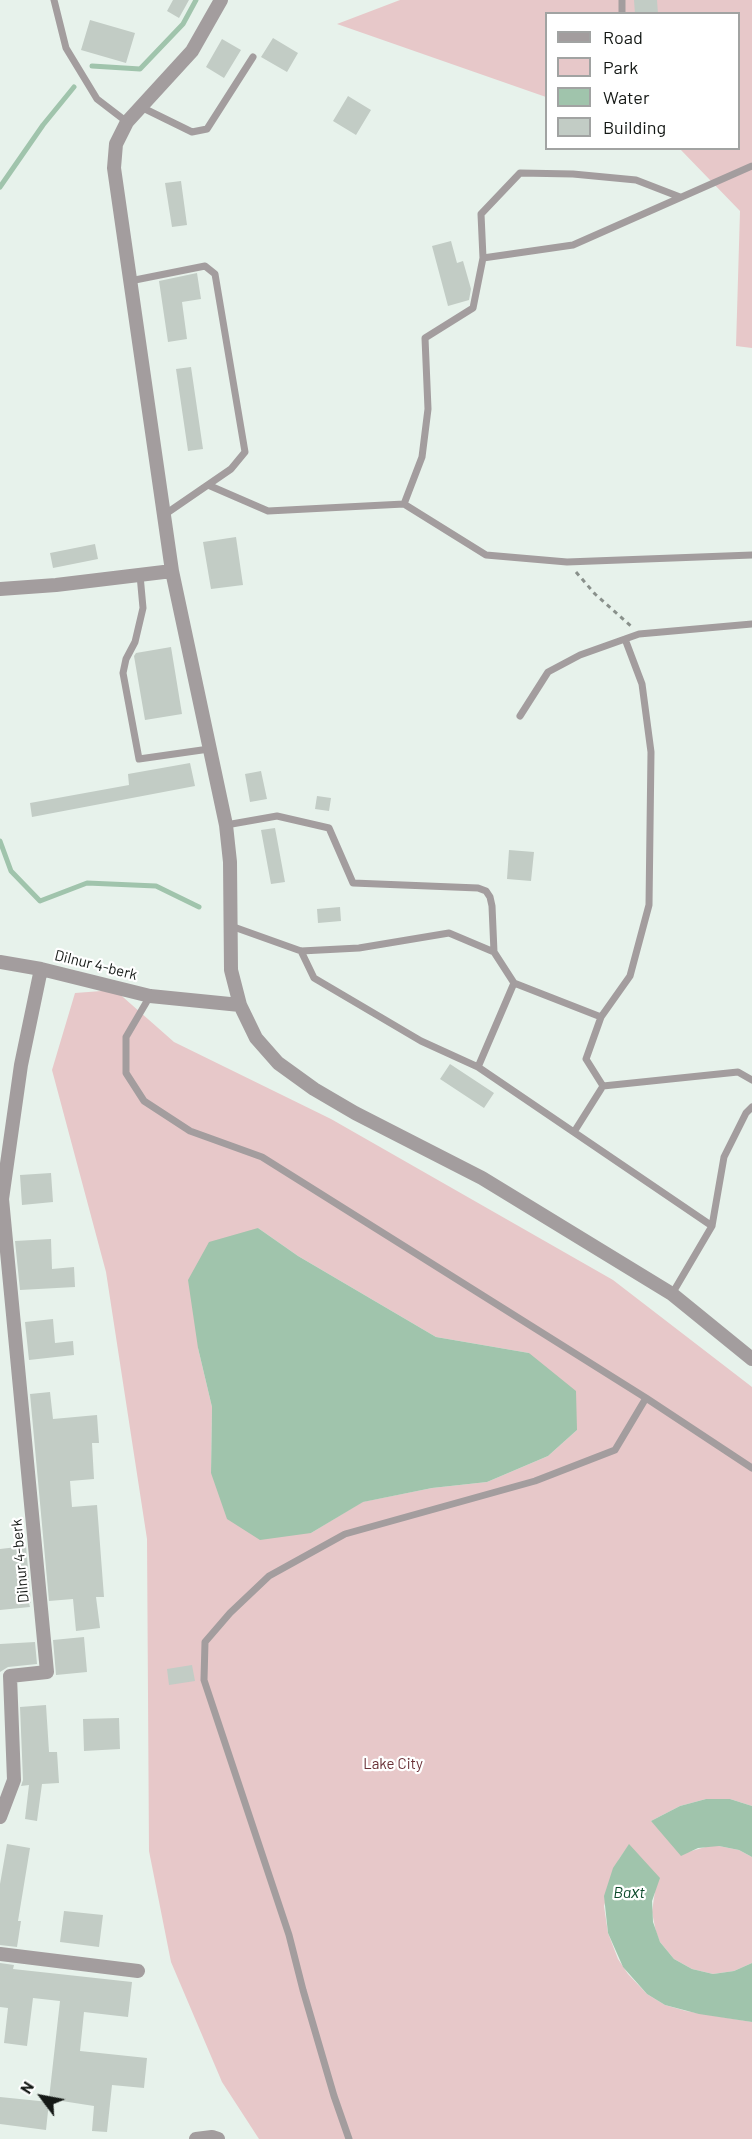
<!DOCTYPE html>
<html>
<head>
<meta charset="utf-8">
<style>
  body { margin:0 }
  #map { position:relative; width:752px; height:2139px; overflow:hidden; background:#e7f2eb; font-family:Barlow,sans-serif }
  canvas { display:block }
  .legend { position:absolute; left:545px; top:12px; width:195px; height:138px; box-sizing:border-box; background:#fff; border:2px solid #a1a3a2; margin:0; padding:8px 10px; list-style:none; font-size:18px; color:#151916 }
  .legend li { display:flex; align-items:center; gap:12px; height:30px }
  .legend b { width:30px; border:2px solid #a1a3a2 }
  .north { position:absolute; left:12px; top:2067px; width:60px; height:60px; -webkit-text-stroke:4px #fff; paint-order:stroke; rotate:302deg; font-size:16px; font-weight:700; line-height:24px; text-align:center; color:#151916 }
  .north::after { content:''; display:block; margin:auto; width:21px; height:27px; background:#151916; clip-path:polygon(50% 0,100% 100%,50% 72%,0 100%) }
</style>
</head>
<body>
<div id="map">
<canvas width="752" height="2139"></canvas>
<ul class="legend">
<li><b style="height:8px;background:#a39d9e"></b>Road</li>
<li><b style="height:16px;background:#e7c8c9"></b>Park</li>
<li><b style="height:16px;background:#a0c4ac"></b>Water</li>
<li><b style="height:16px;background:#c2ccc5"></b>Building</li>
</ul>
<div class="north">N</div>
</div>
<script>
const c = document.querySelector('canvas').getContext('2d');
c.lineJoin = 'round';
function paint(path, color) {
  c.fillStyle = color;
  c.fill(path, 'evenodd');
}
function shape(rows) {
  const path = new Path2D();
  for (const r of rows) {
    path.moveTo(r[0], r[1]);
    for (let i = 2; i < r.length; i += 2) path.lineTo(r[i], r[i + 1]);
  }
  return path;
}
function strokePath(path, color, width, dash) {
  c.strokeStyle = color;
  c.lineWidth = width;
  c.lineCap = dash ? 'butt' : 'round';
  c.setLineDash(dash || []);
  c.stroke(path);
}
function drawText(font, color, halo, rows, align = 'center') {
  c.font = font + ' Barlow,sans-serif';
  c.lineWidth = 4.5;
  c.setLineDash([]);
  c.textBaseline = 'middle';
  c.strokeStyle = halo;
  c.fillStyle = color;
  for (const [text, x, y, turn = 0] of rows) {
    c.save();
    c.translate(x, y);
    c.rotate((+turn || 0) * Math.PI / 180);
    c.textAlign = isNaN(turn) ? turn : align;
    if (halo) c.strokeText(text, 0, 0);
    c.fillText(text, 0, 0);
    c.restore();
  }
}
const green = shape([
  [400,0,752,0,752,348,736,346,740,211,680,149,738,148,738,14,546,14,546,97,337,24],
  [115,990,174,1042,331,1119,613,1280,752,1387,752,1806,730,1799,706,1799,680,1806,651,1821,688,1852,709,1846,719,1846,739,1850,752,1857,752,1963,734,1971,713,1974,692,1969,674,1959,660,1942,656,1932,652,1912,655,1891,629,1845,619,1859,604,1906,608,1933,618,1959,628,1974,647,1994,665,2005,686,2011,752,2022,752,2139,259,2139,222,2082,171,1962,149,1851,147,1539,106,1272,52,1070,75,993],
  [258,1228,298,1256,436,1337,529,1353,577,1430,548,1456,487,1482,432,1488,362,1502,311,1533,211,1473,212,1407,198,1348]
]);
const water = shape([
  [258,1228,298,1256,436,1337,529,1353,576,1391,577,1430,548,1456,487,1482,432,1488,363,1502,311,1533,260,1540,227,1519,211,1473,212,1407,198,1348,188,1280,209,1242],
  [706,1799,730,1799,752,1806,752,1857,739,1850,719,1846,698,1848,681,1856,651,1821,680,1806],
  [629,1844,660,1878,652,1901,653,1922,660,1942,674,1959,692,1969,713,1974,734,1971,752,1963,752,2022,699,2014,665,2005,647,1994,623,1967,608,1933,604,1896,613,1868]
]);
const stream = shape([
  [92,66,140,69,183,24,196,0],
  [0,187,43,125,74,87],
  [0,841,11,871,40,901,87,883,156,886,199,907]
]);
const building = shape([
  [173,0,189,0,179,18,167,11],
  [634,0,657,0,658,14,635,14],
  [90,20,135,33,126,63,81,50],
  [273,38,298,53,287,72,261,57],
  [222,39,241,50,224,78,206,67],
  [348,96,371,110,356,135,333,121],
  [181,181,187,225,172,227,165,183],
  [451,241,457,263,463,261,471,289,469,300,448,306,432,246],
  [197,273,201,299,182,302,187,339,168,342,159,281],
  [191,367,203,449,188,451,176,369],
  [236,537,243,585,211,589,203,542],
  [95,544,98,559,53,568,50,553],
  [171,647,182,714,145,720,134,656,136,653],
  [190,763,195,786,32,817,30,803,129,785,128,774],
  [261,771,267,799,250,802,245,774],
  [317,796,331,798,329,811,315,809],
  [275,828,285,882,271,884,261,830],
  [509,850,534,852,531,881,507,879],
  [340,907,341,921,318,923,317,909],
  [450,1064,494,1093,484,1108,440,1079],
  [51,1173,53,1202,22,1205,20,1175],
  [51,1239,52,1269,74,1267,75,1287,20,1290,15,1241],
  [53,1319,55,1343,73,1341,74,1355,29,1360,25,1322],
  [50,1392,53,1419,97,1415,99,1443,92,1443,94,1479,70,1481,72,1507,97,1505,104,1597,96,1597,100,1628,76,1631,73,1599,49,1601,30,1394],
  [26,1546,31,1603,29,1603,30,1607,0,1610,0,1549],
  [84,1637,87,1672,56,1675,53,1640],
  [35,1642,37,1664,8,1667,0,1672,0,1644],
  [192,1665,195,1681,169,1685,167,1669],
  [46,1705,49,1752,57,1752,59,1783,42,1784,37,1821,25,1819,29,1785,21,1786,23,1780,20,1707],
  [119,1718,120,1749,84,1751,83,1719],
  [7,1844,30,1848,18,1921,21,1921,17,1947,0,1945,0,1884],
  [64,1911,103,1915,99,1947,60,1942],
  [0,1963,14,1965,13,1969,132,1982,128,2017,84,2012,80,2051,147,2058,144,2088,112,2085,107,2132,92,2131,94,2106,49,2099,60,2001,33,1998,27,2046,4,2043,8,2008,0,2007],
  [0,2097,49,2102,46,2130,0,2124]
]);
const path = shape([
  [576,572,595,594,631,626]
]);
const service = shape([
  [54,0,66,48,97,99,127,122],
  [622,0,622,14],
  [141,107,192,132,207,129,253,57],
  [483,258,481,214,520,173,573,174,636,180,680,197],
  [130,281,205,266,215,274,245,452,231,469,164,515],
  [208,485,268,511,404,504,486,555,567,562,752,555],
  [404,504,422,457,428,409,425,338,473,308,483,258,573,245,752,166],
  [140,575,143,608,135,642,126,659,123,673,139,759,209,749],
  [520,716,548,672,580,655,639,634,752,624],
  [226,825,277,816,329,828,353,883,478,888,486,891,490,897,492,906,494,952,514,983,601,1017,586,1059,603,1086,738,1072,752,1080],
  [231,926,301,951,359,948,449,933,494,952],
  [301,951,314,978,421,1041,478,1067,712,1226,672,1294],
  [150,996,126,1037,126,1073,144,1101,190,1131,262,1157,646,1398,752,1468],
  [601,1017,630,976,649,905,651,752,642,684,625,639],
  [478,1067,514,983],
  [574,1132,603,1086],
  [712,1226,724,1157,746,1113,752,1107],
  [349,2139,334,2096,303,1990,289,1935,204,1680,205,1642,230,1613,269,1576,345,1534,535,1481,615,1450,646,1398]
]);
const minor = shape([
  [221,0,192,51,127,122,116,144,114,168,172,571,226,825,230,862,231,970,240,1005,256,1038,278,1063,314,1089,355,1113,482,1178,672,1294,752,1359],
  [0,589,56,585,172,571],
  [0,962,41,969],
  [0,1817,14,1780,10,1676,47,1672,2,1199,21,1065,41,969,150,996,240,1005],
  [0,1954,138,1971],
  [196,2139,212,2137,218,2139]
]);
const streetNames = [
  ["Dilnur 4-berk",96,965,14],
  ["Dilnur 4-berk",20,1561,-95]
];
const parkNames = [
  ["Lake City",393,1764]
];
const waterNames = [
  ["Baхt",629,1893]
];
paint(green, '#e7c8c9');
paint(water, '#a0c4ac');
strokePath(stream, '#a0c4ac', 5);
paint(building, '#c2ccc5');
strokePath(path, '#89908b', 3, [4.5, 4.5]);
strokePath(service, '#a39d9e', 7);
strokePath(minor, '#a39d9e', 14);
drawText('15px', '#151916', '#fff', streetNames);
drawText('15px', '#693036', '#fff', parkNames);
drawText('italic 16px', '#0d4b2c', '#fff', waterNames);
</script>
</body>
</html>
